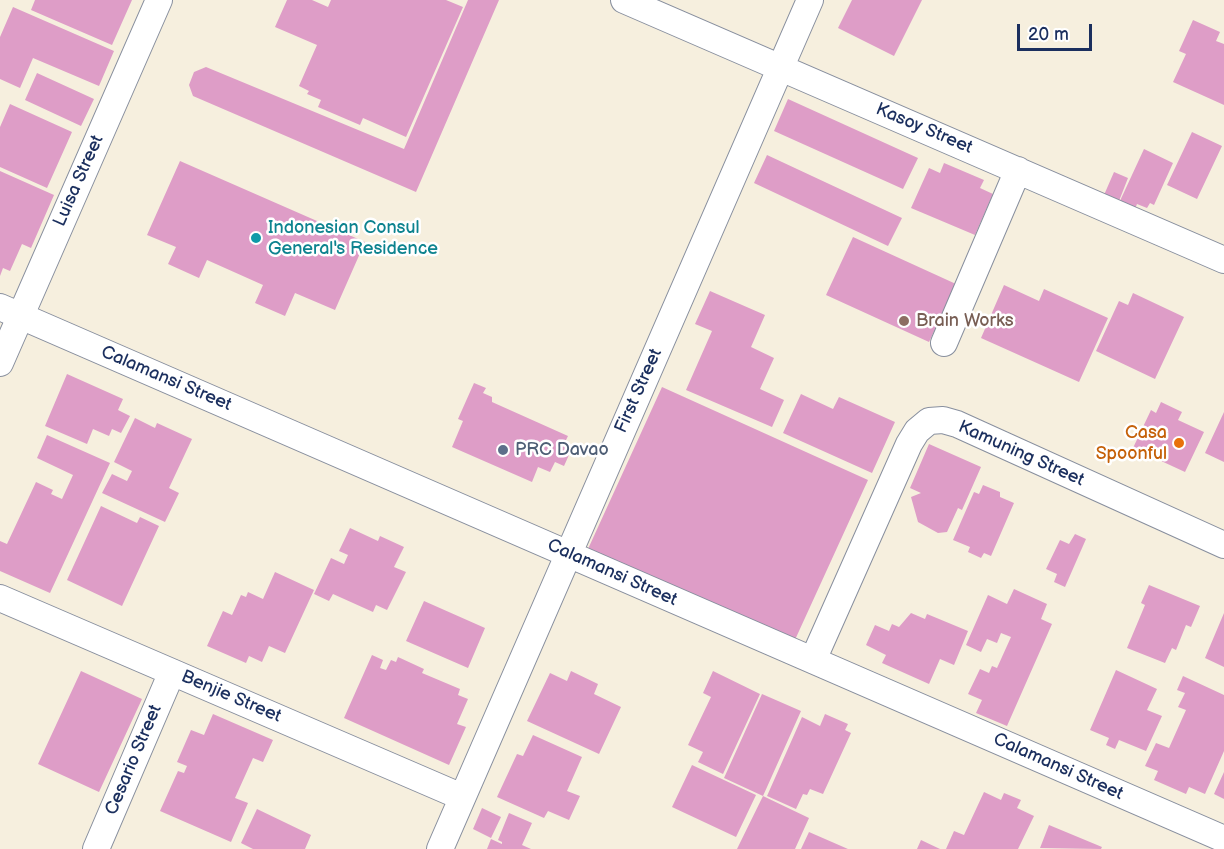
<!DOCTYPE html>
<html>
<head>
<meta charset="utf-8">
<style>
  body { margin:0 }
  #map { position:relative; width:1224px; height:849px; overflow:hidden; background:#f6efde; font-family:"Balsamiq Sans",sans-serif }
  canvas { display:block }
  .scale { position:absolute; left:1017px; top:24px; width:75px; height:27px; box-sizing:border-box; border:3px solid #1b2f5e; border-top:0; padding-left:8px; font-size:18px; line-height:21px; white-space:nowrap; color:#1b2f5e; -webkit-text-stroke:4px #fff; paint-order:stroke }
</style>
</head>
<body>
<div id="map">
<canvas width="1224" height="849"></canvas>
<div class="scale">20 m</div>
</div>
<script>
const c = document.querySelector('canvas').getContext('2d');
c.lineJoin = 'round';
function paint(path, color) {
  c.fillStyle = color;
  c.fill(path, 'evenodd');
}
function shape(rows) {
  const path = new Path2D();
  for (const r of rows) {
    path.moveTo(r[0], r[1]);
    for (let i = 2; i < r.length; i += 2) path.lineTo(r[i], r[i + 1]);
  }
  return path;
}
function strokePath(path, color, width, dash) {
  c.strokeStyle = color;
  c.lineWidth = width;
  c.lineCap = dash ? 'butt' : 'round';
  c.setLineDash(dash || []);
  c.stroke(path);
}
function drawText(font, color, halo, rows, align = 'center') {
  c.font = font + ' "Balsamiq Sans",sans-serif';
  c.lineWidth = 5;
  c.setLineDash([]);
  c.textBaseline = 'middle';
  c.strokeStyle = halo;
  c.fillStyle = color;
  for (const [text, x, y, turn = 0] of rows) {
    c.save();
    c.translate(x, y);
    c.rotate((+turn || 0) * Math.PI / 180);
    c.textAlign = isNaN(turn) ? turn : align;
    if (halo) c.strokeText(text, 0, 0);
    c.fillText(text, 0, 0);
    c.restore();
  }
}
const building = shape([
  [35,0,132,0,112,45,31,10],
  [287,0,312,0,328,7,331,0,446,0,463,7,406,137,363,118,360,125,318,107,321,100,307,94,309,91,299,86,317,45,275,27],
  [468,0,499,0,416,192,193,96,189,85,194,72,206,67,404,149],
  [852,0,922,0,894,56,838,28],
  [13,7,114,51,99,86,33,58,20,88,0,79,0,37],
  [1193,20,1220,32,1216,41,1224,44,1224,105,1173,82,1186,54,1179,51],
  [37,73,94,99,81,126,25,100],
  [788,99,918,158,903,189,774,131],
  [10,104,72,132,47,188,0,167,0,127],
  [1192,132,1222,146,1197,199,1167,185],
  [1144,149,1173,163,1154,205,1150,203,1147,208,1137,204,1135,209,1119,203],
  [767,155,902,218,888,246,754,183],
  [180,161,365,242,335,310,295,293,285,316,255,303,263,285,207,260,199,278,168,264,176,247,147,235],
  [944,163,984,180,980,188,993,194,975,235,911,208,929,168,940,173],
  [0,171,54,195,31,248,22,244,10,271,3,268,0,276],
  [1114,172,1128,178,1119,201,1104,195],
  [853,237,956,284,929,342,826,295],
  [1004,285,1039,301,1044,289,1108,318,1079,382,981,338],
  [710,291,765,315,751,347,774,358,760,389,784,400,772,427,686,390,712,331,695,324],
  [1133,293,1184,317,1155,379,1096,351,1119,301,1128,305],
  [67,374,123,399,118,410,130,416,121,433,112,429,109,436,93,429,87,444,45,426],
  [474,383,486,388,483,393,492,397,492,402,568,436,565,442,573,446,564,466,555,462,550,472,538,467,532,482,452,447,463,421,458,419],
  [662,387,868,480,794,642,588,549],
  [801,394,833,409,839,397,895,422,872,473,783,433],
  [1161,402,1182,412,1178,420,1204,432,1185,472,1133,448,1151,410,1156,413],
  [1224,412,1224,462,1205,453],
  [135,418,155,428,157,423,192,439,169,488,179,493,165,522,102,493,112,474,127,481,132,471,114,462],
  [47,435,110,463,50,593,0,571,0,541,7,544,36,482,53,490,51,494,62,499,73,475,37,458],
  [929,444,981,467,962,510,958,508,947,532,938,533,918,522,911,497,921,493,910,488],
  [983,485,1000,492,1000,497,1014,503,991,556,984,553,981,558,968,552,970,547,953,540,974,492,979,494],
  [101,506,137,523,140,517,159,526,122,606,67,580],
  [350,528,378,541,380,536,404,547,394,567,406,572,387,610,376,605,373,612,333,594,329,601,314,594,331,558,344,564,348,555,339,551],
  [1075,534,1086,539,1065,587,1054,582,1057,574,1046,569,1060,540,1069,544],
  [275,572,314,590,285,653,269,646,262,662,249,656,246,663,207,646,223,611,232,615,241,595,246,597,248,592,263,599],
  [1149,585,1200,606,1191,627,1186,625,1176,650,1172,648,1165,663,1127,648,1145,605,1141,603],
  [1014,589,1047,604,1041,619,1052,624,1007,726,976,713,982,700,968,694,980,669,989,673,992,666,997,668,1011,637,1001,633,997,643,987,639,981,652,966,645,988,595,1007,604],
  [424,601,485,628,468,668,406,641],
  [911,613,925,619,927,614,968,631,954,665,940,659,929,684,882,663,886,655,866,645,875,625,889,631,892,624,899,627],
  [1224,613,1224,667,1205,658],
  [372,655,383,660,380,668,386,670,391,660,396,662,398,657,424,669,422,673,460,689,458,695,468,699,457,724,466,727,449,765,344,718],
  [1116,670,1157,689,1147,710,1162,716,1146,751,1119,740,1115,749,1106,745,1109,738,1090,730],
  [81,671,142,699,99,792,38,764],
  [571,671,598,684,594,694,621,707,599,754,527,721,550,673,567,681],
  [713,671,760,694,723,774,698,762,703,752,688,745,711,697,703,693],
  [1183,676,1224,695,1224,751,1205,794,1189,787,1186,794,1154,780,1158,771,1145,766,1156,743,1169,748,1186,710,1178,707,1185,693,1177,690],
  [762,694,801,711,763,796,724,778],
  [213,714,273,740,263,762,253,758,235,798,248,803,231,842,160,811,178,771,184,773,187,766,177,762,191,730,204,735],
  [825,714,848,724,845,730,851,733,823,794,810,789,807,795,803,794,796,809,767,796,802,717,820,726],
  [533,735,582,757,567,791,580,796,569,820,548,811,544,818,497,797,517,754,523,756],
  [692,765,756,795,736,837,672,807],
  [1224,772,1224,799,1214,794],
  [984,792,1001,800,1004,793,1021,800,1017,808,1034,816,1018,849,946,849,954,831,964,835],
  [763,796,809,818,795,849,737,849],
  [482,808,501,817,491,838,473,829],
  [257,809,311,835,305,849,253,849,241,843],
  [509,813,532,823,522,845,531,849,487,849,491,839,502,844,502,842,498,840],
  [1049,825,1102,847,1101,849,1040,848],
  [809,832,848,849,801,849],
  [921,840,940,849,917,849]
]);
const minor = shape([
  [624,0,1224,260],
  [0,307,1224,839],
  [944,343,1018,170],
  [0,363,159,0],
  [0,598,462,797],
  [813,660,909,444,917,431,929,421,943,420,957,424,1224,545],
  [96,849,172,672],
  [440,849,810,0]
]);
const markers = [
  [256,238,6,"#0f9aa8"],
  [904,321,6,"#8d6e63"],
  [1179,443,6,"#e8710a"],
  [503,450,6,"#5c6f8a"]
];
const streetNames = [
  ["Kasoy Street",924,129,23],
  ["Luisa Street",79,181,-66],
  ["Calamansi Street",166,379,23],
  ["First Street",639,391,-66],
  ["Kamuning Street",1021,454,24],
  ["Calamansi Street",612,573,24],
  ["Benjie Street",231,697,23],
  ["Cesario Street",134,760,-67],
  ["Calamansi Street",1058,767,24]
];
const cultureNames = [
  ["Indonesian Consul",268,228],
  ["General's Residence",268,249]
];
const educationNames = [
  ["Brain Works",916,321]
];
const foodNames = [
  ["Casa",1167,433],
  ["Spoonful",1167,454]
];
const serviceNames = [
  ["PRC Davao",515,450]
];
paint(building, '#de9dc7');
strokePath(minor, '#888f9e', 28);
strokePath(minor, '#fff', 26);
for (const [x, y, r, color] of markers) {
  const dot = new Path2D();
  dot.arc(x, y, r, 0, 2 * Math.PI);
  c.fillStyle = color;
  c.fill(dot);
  strokePath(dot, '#fff', 2);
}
drawText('18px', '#1b2f5e', '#fff', streetNames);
drawText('18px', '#0d838f', '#fff', cultureNames, 'left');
drawText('18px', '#785e54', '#fff', educationNames, 'left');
drawText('18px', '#c56008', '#fff', foodNames, 'right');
drawText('18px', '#4e5e75', '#fff', serviceNames, 'left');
</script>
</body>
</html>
